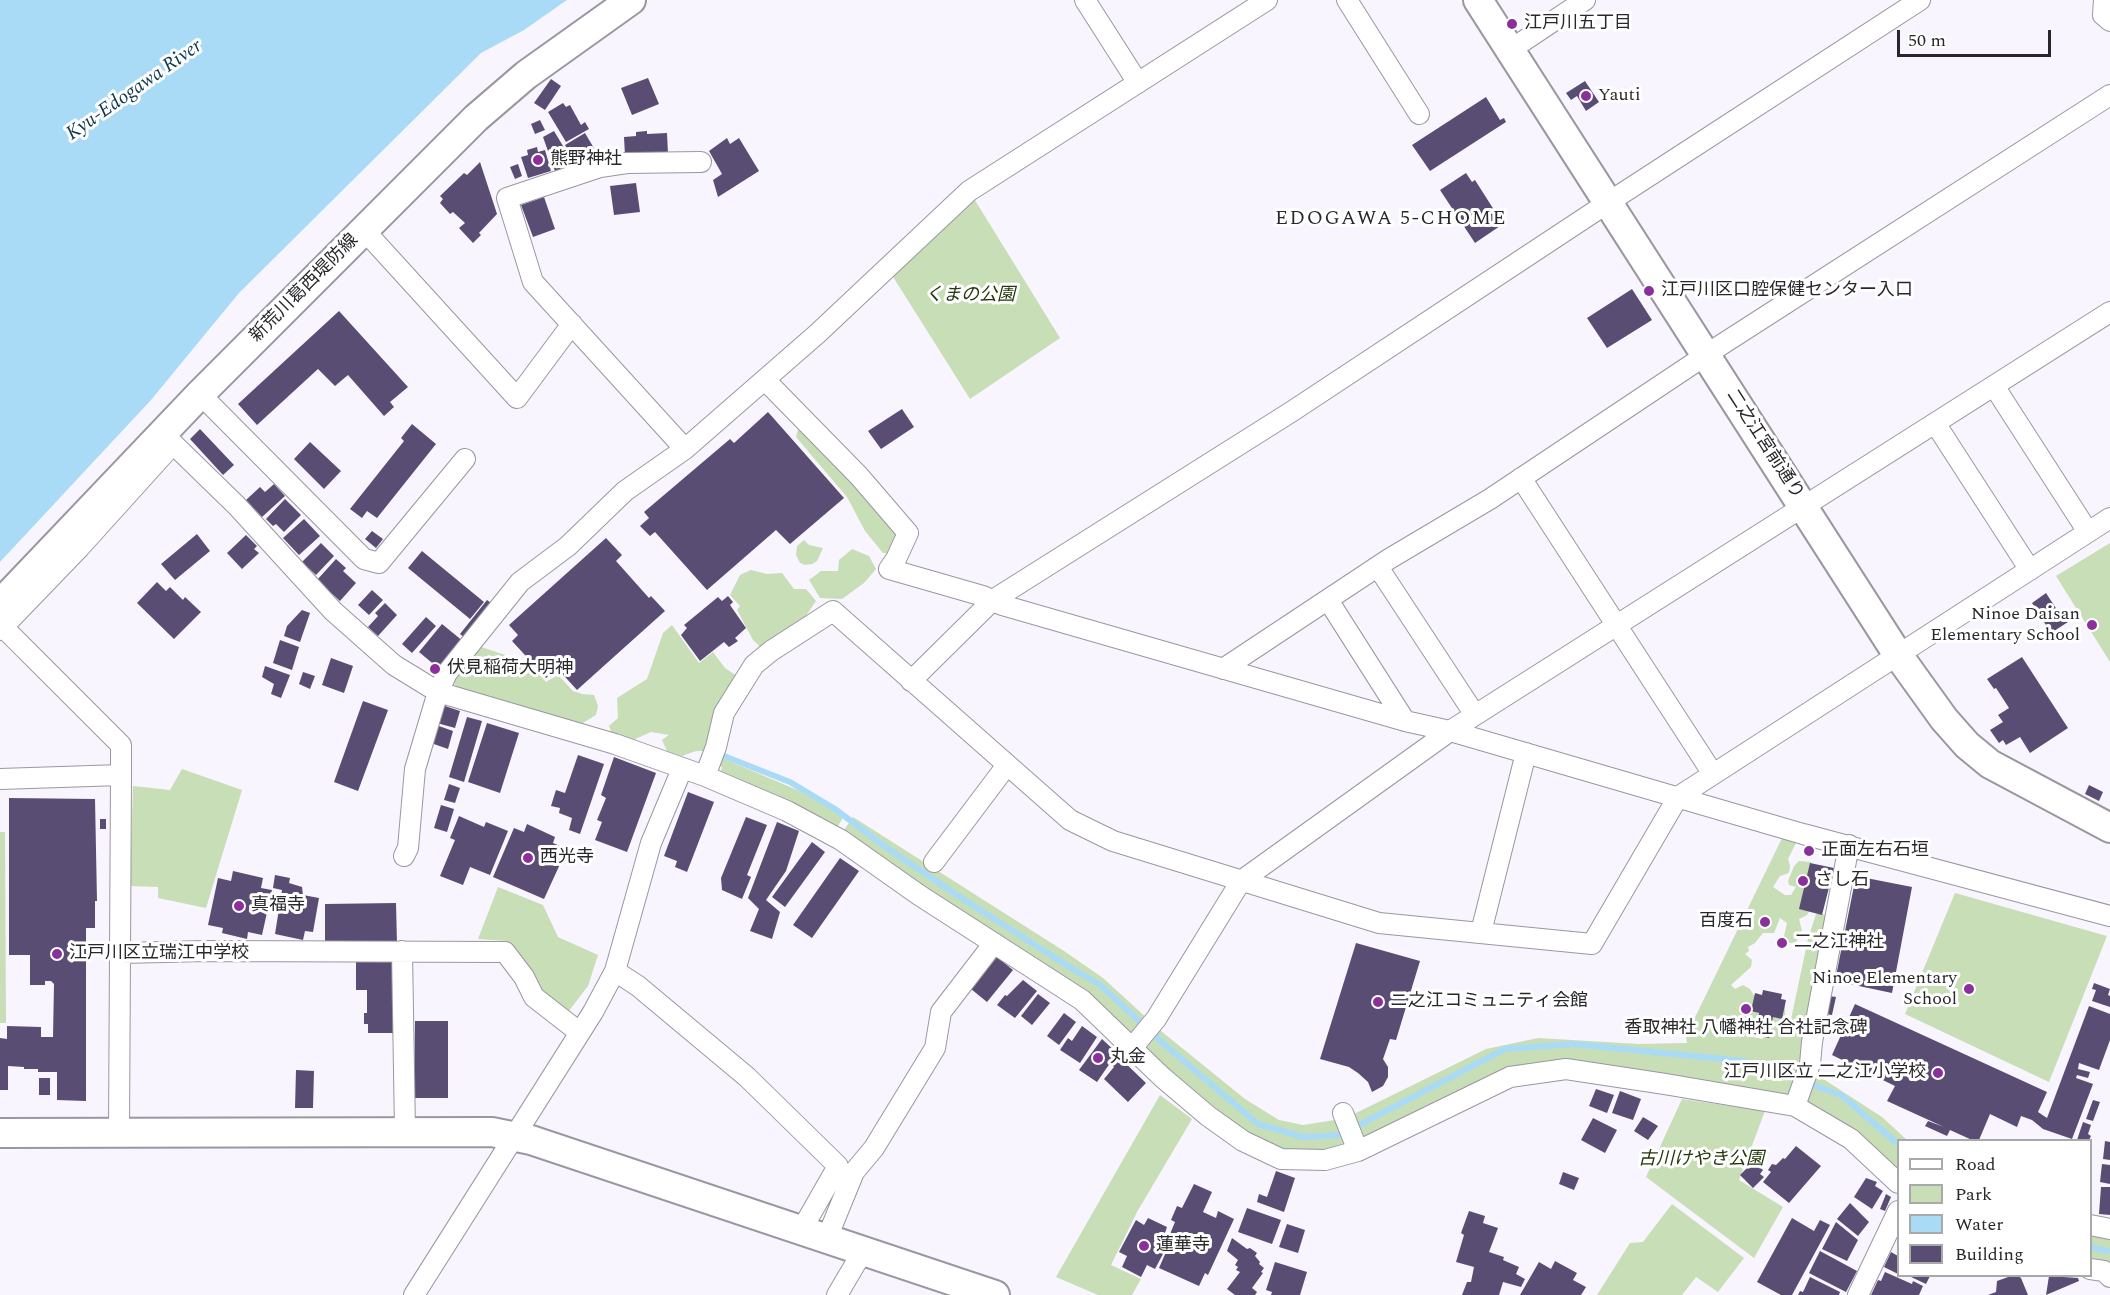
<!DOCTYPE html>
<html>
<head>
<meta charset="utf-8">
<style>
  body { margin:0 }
  #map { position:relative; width:2110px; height:1295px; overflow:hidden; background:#f8f5fe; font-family:Spectral,serif }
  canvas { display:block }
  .legend { position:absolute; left:1897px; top:1139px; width:195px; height:138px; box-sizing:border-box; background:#fff; border:2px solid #a9a9aa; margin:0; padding:8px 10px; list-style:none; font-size:18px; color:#28272b }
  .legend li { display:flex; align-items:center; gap:12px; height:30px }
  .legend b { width:30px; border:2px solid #a9a9aa }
  .scale { position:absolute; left:1897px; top:30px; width:154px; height:27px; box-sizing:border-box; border:3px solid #28272b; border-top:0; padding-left:8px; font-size:18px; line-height:21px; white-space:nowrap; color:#28272b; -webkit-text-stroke:4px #fff; paint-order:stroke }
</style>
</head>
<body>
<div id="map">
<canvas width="2110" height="1295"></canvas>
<ul class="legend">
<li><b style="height:8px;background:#fff"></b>Road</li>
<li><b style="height:16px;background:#c7deb7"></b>Park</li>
<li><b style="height:16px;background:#aadbf6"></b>Water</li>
<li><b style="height:16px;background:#5a4d73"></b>Building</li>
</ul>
<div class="scale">50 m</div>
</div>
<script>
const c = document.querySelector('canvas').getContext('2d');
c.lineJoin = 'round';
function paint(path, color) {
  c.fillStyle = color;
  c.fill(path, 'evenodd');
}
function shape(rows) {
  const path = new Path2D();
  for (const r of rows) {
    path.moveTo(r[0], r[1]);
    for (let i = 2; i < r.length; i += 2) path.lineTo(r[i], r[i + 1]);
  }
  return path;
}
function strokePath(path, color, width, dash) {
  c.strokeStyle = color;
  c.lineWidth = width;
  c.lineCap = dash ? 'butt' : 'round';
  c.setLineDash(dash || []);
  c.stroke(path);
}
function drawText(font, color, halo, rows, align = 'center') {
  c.font = font + ' Spectral,"Noto Sans JP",serif';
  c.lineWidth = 6;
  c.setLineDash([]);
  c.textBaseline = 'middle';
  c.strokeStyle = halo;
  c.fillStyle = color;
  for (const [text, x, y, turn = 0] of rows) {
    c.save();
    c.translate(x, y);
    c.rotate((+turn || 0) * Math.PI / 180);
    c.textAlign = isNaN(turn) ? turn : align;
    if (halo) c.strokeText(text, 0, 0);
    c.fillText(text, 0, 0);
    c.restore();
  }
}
const green = shape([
  [973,197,1060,338,970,399,890,272],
  [798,430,803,430,900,532,891,553,883,553,865,531,847,497,796,437],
  [804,540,809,545,823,548,817,561,812,564,805,565,800,563,796,555,797,546],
  [2110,543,2110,662,2056,576],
  [852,549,869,556,876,569,864,583,842,599,820,598,809,580,821,571,838,571,839,560],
  [751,570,767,574,782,573,794,589,806,589,816,601,790,639,772,658,753,640,737,610,740,606,730,595,740,575],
  [672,625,699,663,713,652,725,668,734,674,745,676,710,751,696,751,682,756,667,751,662,740,669,735,651,732,633,740,613,737,609,726,618,718,617,698,647,679,663,633],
  [478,646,527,662,546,682,558,675,573,691,582,694,594,695,598,706,596,715,576,727,458,691,453,681],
  [722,758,816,798,844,816,838,826,792,802,721,771,722,767,719,766],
  [182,769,242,790,206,908,158,898,158,887,130,886,133,786,170,790],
  [853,817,1064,951,1103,978,1161,1031,1245,1099,1279,1120,1303,1125,1335,1120,1356,1113,1486,1049,1538,1038,1639,1044,1687,1043,1686,1036,1783,836,1797,841,1788,859,1790,866,1789,873,1780,876,1773,887,1785,895,1791,895,1796,887,1789,885,1788,881,1794,866,1799,861,1811,862,1813,904,1807,915,1799,919,1802,931,1795,944,1783,941,1787,923,1780,918,1774,933,1763,933,1755,943,1748,947,1749,951,1745,954,1752,960,1751,967,1731,985,1735,989,1743,985,1750,989,1755,997,1752,1008,1762,1017,1757,1024,1752,1023,1745,1028,1747,1036,1763,1039,1765,1028,1782,1002,1785,1006,1785,1023,1790,1024,1808,939,1816,914,1823,914,1829,917,1812,1030,1797,1065,1811,1071,1882,1117,1907,1140,1898,1140,1898,1170,1860,1136,1666,1075,1625,1067,1564,1061,1324,1154,1282,1152,1236,1125,1149,1052,842,833],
  [0,832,5,832,6,1023,0,1023],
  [498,887,543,905,558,937,598,955,588,986,568,1012,544,995,532,970,507,941,478,939],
  [1955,893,2107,936,2049,1082,1905,1014],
  [1160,1095,1192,1119,1137,1212,1111,1265,1141,1279,1132,1295,1098,1295,1056,1277],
  [1682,1099,1765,1111,1739,1180,1783,1207,1754,1258,1646,1177],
  [1672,1204,1744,1258,1718,1292,1696,1277,1682,1295,1597,1295,1630,1243,1643,1242],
  [2090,1233,2110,1237,2110,1261,2091,1258]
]);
const water = shape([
  [0,0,567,0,524,30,481,53,239,293,151,400,0,562]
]);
const stream = shape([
  [724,756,790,782,835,809,887,848,963,899,1071,968,1099,984,1164,1044,1258,1124,1303,1137,1340,1135,1505,1049,1573,1044,1744,1061,1841,1095,1898,1144],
  [2090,1247,2107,1251]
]);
const building = shape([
  [648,78,659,104,632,115,621,88],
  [551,79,561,86,545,110,534,103],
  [1585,81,1599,102,1586,111,1577,96,1571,100,1566,93],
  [1486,97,1500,120,1504,118,1506,122,1430,171,1412,145],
  [563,103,566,107,570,105,581,125,585,122,589,129,566,142,548,112],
  [540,120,545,130,535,134,531,124],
  [554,131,575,166,555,171,543,137],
  [647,131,647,134,667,133,668,154,625,156,624,137,636,136,636,132],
  [585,133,598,155,578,167,565,145],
  [727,138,730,144,739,138,759,171,718,197,713,180,722,174,709,151],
  [537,147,538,152,545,150,551,171,528,178,521,157,528,155,527,150],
  [480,162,497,214,479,233,481,235,473,243,459,228,465,223,453,212,450,214,440,203,443,199,440,196,464,173,467,175],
  [518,164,522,176,515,179,510,167],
  [1466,173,1472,182,1475,180,1503,224,1475,243,1440,190],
  [636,183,640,212,614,215,610,186],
  [544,197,555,229,533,237,521,205],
  [1632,289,1652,320,1607,348,1587,318],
  [339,311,408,387,390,402,394,407,384,416,348,375,335,386,318,369,257,425,238,404],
  [902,409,914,427,881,449,868,431],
  [768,412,844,498,790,544,776,530,707,590,655,532,650,536,640,526,649,518,644,512,730,439,734,443],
  [412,424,436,444,377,518,367,511,362,518,350,509,404,441,401,438],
  [200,429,234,465,223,475,190,439],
  [310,442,341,471,324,489,294,459],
  [274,484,285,496,262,517,246,500,260,487,265,492],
  [285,499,301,515,284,532,276,524,273,526,266,519],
  [304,519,320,536,299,555,283,538],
  [372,531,383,539,376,548,365,539],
  [197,534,210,551,175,580,161,564],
  [246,535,257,546,254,549,259,553,242,569,227,553],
  [606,538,622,555,616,561,649,598,651,596,665,611,577,690,557,668,546,678,512,641,518,635,509,625],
  [321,543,334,556,316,575,302,562],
  [422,551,484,602,470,619,408,568],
  [336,559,346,568,343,571,356,583,340,601,317,580],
  [157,582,166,591,170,587,183,600,185,597,201,612,174,639,137,603],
  [372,590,383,600,369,615,358,605],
  [2046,593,2059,613,2062,611,2068,622,2051,633,2032,603],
  [728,596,733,602,730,605,746,628,735,638,738,641,729,647,724,642,700,661,681,635,687,628,684,625,718,597,722,601],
  [487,600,494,605,466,639,460,634],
  [385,603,397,615,378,636,368,627,378,616,375,613],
  [302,610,310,613,300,642,284,636,287,626],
  [426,617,436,626,412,653,402,644],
  [442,624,464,642,437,675,433,672,437,667,419,652],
  [280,640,299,647,292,670,273,663],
  [2022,657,2068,728,2030,753,2020,737,2006,745,2003,740,1999,743,1990,730,2003,722,1998,715,2009,708,1996,688,1994,689,1987,679],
  [331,658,353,666,344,693,322,685],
  [265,666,290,675,281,698,271,694,274,684,262,677],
  [303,672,315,676,310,689,299,684],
  [363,701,388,710,358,791,334,782],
  [445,706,460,711,455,728,437,723,442,708],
  [467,717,482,721,464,782,449,777],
  [487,723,519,733,500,793,468,782],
  [436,725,453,731,448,749,431,743],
  [578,755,604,764,580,834,569,830,572,818,559,813,560,808,551,806,556,790,565,793],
  [614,757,656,773,627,852,595,840,602,822,597,820,606,798,601,795],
  [449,784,460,788,455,803,444,800],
  [2089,785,2103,792,2099,801,2085,794],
  [688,792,714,802,687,872,675,867,677,861,664,856],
  [9,798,95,799,97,901,95,901,95,928,86,928,86,1101,57,1100,57,1072,38,1072,38,1069,24,1069,24,1067,8,1066,8,1090,0,1090,0,1038,7,1039,7,1026,41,1027,41,1037,53,1037,54,984,51,981,45,981,45,985,30,985,30,955,9,955],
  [441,805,454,809,447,832,434,828],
  [459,816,484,827,486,822,508,831,490,875,470,867,463,885,440,876,455,840,450,838],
  [746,817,767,825,747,875,751,877,742,899,722,890,721,878],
  [100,819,106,819,106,829,100,829],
  [777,822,799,831,786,871,766,900,780,912,772,939,750,931,759,909,748,898],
  [527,824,555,837,553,843,567,849,544,899,493,877,514,828,524,832],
  [812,842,825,852,785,907,772,897],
  [840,858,859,871,812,938,793,925],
  [1810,863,1834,868,1822,915,1799,909],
  [233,871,263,878,261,888,272,890,262,935,248,932,247,939,222,933,223,928,208,925,218,878,231,881],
  [275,875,290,878,289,883,302,887,303,895,319,898,313,932,305,931,303,940,275,934,282,890,273,888],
  [1856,876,1912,887,1892,993,1835,981],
  [396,903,397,944,325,945,325,904],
  [1356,943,1420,961,1396,1040,1390,1039,1383,1059,1388,1067,1388,1077,1383,1086,1372,1092,1368,1082,1358,1073,1349,1067,1320,1059],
  [997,957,1013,970,987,1002,971,989],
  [356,960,396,960,396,1033,368,1033,368,1024,364,1024,364,1013,367,1013,367,990,356,990],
  [1023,980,1037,991,1015,1018,997,1005,1005,995,1007,996],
  [2094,983,2110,989,2108,995,2110,996,2110,1007,2092,1001,2096,990,2092,989],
  [1763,990,1782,994,1781,999,1786,1000,1782,1019,1773,1017,1769,1038,1754,1034,1759,1013,1751,1011,1755,993,1762,995],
  [1038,994,1050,1003,1032,1025,1021,1016],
  [1829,996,1836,997,1832,1015,1825,1014],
  [1855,1004,2047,1092,2038,1112,2047,1118,2089,1006,2110,1014,2110,1040,2099,1070,2079,1063,2078,1069,2090,1072,2088,1078,2077,1075,2076,1078,2093,1084,2072,1139,2043,1129,2032,1120,2021,1116,2017,1127,1990,1114,1979,1140,1972,1140,1950,1130,1947,1136,1925,1126,1928,1121,1944,1127,1887,1101,1895,1086,1832,1055],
  [1064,1013,1076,1022,1059,1045,1047,1036],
  [415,1021,448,1021,448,1098,414,1098],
  [1082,1026,1097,1037,1080,1063,1060,1050,1068,1038,1072,1041],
  [1102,1039,1117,1053,1097,1082,1079,1070],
  [1119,1057,1146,1083,1128,1102,1104,1079,1114,1067,1112,1065],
  [296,1070,314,1071,313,1108,295,1108],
  [39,1078,50,1078,50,1095,39,1095],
  [1596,1089,1614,1095,1607,1113,1589,1106],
  [1620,1091,1641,1099,1633,1120,1612,1113],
  [2093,1100,2100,1102,2093,1121,2086,1119],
  [1643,1117,1658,1126,1648,1140,1634,1131],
  [1593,1118,1617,1130,1605,1153,1581,1140],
  [2083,1122,2091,1125,2088,1134,2091,1136,2089,1140,2077,1140],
  [2105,1141,2110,1142,2110,1160,2103,1159],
  [1796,1146,1821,1166,1789,1203,1763,1182,1771,1172,1768,1170,1772,1164,1776,1165,1783,1158,1785,1159],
  [1754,1161,1763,1170,1760,1174,1764,1177,1753,1188,1740,1175],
  [2102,1164,2110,1165,2110,1184,2100,1182],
  [1276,1171,1295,1178,1284,1212,1257,1202,1259,1194,1267,1197],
  [1563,1172,1579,1178,1574,1190,1559,1184],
  [1866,1178,1877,1182,1875,1186,1883,1191,1872,1209,1854,1197],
  [1194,1184,1212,1192,1203,1212,1216,1218,1218,1211,1234,1219,1208,1275,1205,1273,1199,1286,1159,1268,1173,1236,1170,1234,1175,1222,1171,1220,1177,1206,1182,1208],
  [2101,1187,2110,1187,2110,1215,2099,1214],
  [1886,1194,1891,1197,1885,1211,1880,1209],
  [1850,1203,1869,1222,1858,1236,1837,1219],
  [1247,1208,1281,1220,1272,1244,1238,1232],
  [1469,1211,1485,1216,1483,1223,1498,1228,1489,1252,1504,1257,1503,1260,1519,1267,1516,1274,1525,1279,1521,1287,1503,1282,1499,1295,1462,1295,1467,1282,1471,1282,1474,1267,1456,1262,1464,1235,1461,1233],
  [1148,1218,1167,1227,1165,1233,1172,1237,1155,1269,1147,1265,1141,1277,1122,1267,1127,1256,1119,1252,1136,1220,1144,1225],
  [1792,1218,1814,1231,1820,1220,1830,1225,1792,1295,1781,1295,1757,1282],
  [1836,1222,1858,1240,1847,1261,1822,1249],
  [1287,1224,1305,1230,1298,1253,1279,1247],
  [1232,1238,1247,1249,1250,1248,1257,1253,1255,1256,1260,1262,1259,1264,1264,1268,1261,1272,1263,1273,1252,1288,1257,1292,1255,1295,1235,1295,1227,1289,1240,1272,1236,1270,1238,1267,1235,1265,1238,1260,1227,1251],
  [1820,1251,1857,1271,1846,1292,1809,1273],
  [1891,1252,1898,1256,1898,1274,1884,1267],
  [1555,1261,1577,1273,1573,1280,1586,1287,1581,1295,1520,1295,1539,1262,1551,1269],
  [1275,1262,1307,1272,1300,1295,1271,1295,1272,1292,1266,1290],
  [1885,1272,1912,1284,1913,1281,1923,1286,1919,1295,1871,1295,1878,1280,1881,1281],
  [1912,1276,1930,1276,1926,1284,1911,1277],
  [2011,1276,2018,1276,2021,1278,2028,1295,1988,1295,1996,1292,1997,1281],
  [2049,1276,2078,1278,2079,1281,2046,1295],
  [1810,1277,1840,1292,1839,1295,1798,1295,1800,1291,1803,1292]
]);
const street = shape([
  [1085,0,1138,83],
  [1347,0,1419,114],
  [2104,0,2103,15,2110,21],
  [1510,50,1585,0],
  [701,162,627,163,600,167,507,198,533,282,685,449,817,334,969,191,1267,0],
  [364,230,517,398,572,324],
  [765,380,859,476,908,533,896,559,889,569,983,596,1002,605,1405,721,1450,731,1803,834,2110,916],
  [1994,386,2088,532],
  [200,394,364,559,379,563,465,459],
  [1935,423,2030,570],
  [162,433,237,506,333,611,394,665,438,692,615,744,705,776,787,811,841,840,919,895,1082,1000,1162,1077,1208,1116,1243,1141,1281,1159,1325,1160,1358,1151,1510,1077,1566,1069,1665,1084,1795,1106,1851,1139,1898,1183],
  [1521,478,1713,774],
  [1378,567,1475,715],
  [1328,600,1405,721],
  [0,624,121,745,121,775],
  [0,630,80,547,173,444],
  [1223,669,1389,559,1490,499,1721,345,2110,95],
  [911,681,993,600,1291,412,1609,202,1920,0],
  [705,776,716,747,724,713,754,665,771,651,833,611,1070,820,1113,841,1379,923,1592,944,1678,797,2110,518],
  [0,779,121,775,119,1133],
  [404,856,408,848,415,769,438,692,447,673,520,582,568,546,625,491,685,449],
  [934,862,1007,765],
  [1481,932,1526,753],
  [402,951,405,1131],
  [121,953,206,951,505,952,524,977,534,997,579,1032],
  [615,971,638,986,747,1077,838,1166,802,1229],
  [1132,1048,1156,1019,1241,881,1450,731,2110,312],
  [1795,1106,1810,1064,1812,1042,1849,845],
  [1343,1113,1358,1151],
  [2090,1225,2110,1229],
  [827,1238,854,1172,874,1148,935,1048,941,1012,994,943],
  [2090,1269,2104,1271,2110,1277],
  [414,1295,593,1012,615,971,651,843,682,769],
  [837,1295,863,1251],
  [1858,1295,1898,1211]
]);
const secondary = shape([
  [1478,0,1898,655,1944,719,1967,745,1990,764,2110,828],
  [0,604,200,394,476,118,526,75,631,0],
  [0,1133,492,1132,531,1140,995,1295]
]);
const markers = [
  [1512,24,6,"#8b309b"],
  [1586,96,6,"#8b309b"],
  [538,160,6,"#8b309b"],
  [1649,291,6,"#8b309b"],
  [2092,625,6,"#8b309b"],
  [435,669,6,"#8b309b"],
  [1809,851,6,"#8b309b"],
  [528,858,6,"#8b309b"],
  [1803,881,6,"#8b309b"],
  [239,906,6,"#8b309b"],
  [1765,922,6,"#8b309b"],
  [1782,943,6,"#8b309b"],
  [57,954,6,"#8b309b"],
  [1969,989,6,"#8b309b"],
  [1378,1002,6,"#8b309b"],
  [1746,1009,6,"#8b309b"],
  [1098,1058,6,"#8b309b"],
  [1938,1073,6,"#8b309b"],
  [1144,1246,6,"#8b309b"]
];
const poiNames = [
  ["江戸川五丁目",1524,24],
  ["Yauti",1598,96],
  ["熊野神社",550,160],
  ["江戸川区口腔保健センター入口",1661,291],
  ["Ninoe Daisan",2080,615,"right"],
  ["Elementary School",2080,636,"right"],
  ["伏見稲荷大明神",447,669],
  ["正面左右石垣",1821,851],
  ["西光寺",540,858],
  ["さし石",1815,881],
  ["真福寺",251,906],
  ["百度石",1753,922,"right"],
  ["二之江神社",1794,943],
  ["江戸川区立瑞江中学校",69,954],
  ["Ninoe Elementary",1957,979,"right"],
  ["School",1957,1000,"right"],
  ["ニ之江コミュニティ会館",1390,1002],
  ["香取神社 八幡神社 合社記念碑",1746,1029,"center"],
  ["丸金",1110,1058],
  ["江戸川区立 二之江小学校",1926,1073,"right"],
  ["蓮華寺",1156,1246]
];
const streetNames = [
  ["新荒川葛西堤防線",305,289,-45],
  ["二之江宮前通り",1764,445,57]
];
const parkNames = [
  ["くまの公園",970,296],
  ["古川けやき公園",1701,1160]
];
const waterNames = [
  ["Kyu-Edogawa River",135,91,-35]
];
const neighbourhoodNames = [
  ["EDOGAWA 5-CHOME",1391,220]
];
paint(green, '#c7deb7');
paint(water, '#aadbf6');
strokePath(stream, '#aadbf6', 6);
paint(building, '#5a4d73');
strokePath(street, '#9a97a1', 22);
strokePath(secondary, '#9a97a1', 32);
strokePath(street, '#fff', 20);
strokePath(secondary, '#fff', 28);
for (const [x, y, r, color] of markers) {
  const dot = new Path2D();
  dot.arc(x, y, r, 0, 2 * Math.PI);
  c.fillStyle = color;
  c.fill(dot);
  strokePath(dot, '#fff', 2);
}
drawText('18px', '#28272b', '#fff', poiNames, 'left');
drawText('18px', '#28272b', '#fff', streetNames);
drawText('italic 18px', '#23390c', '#fff', parkNames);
drawText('italic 20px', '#0f384b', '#fff', waterNames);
c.letterSpacing = '1.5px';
drawText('20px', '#28272b', '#fff', neighbourhoodNames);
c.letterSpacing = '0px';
</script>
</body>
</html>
